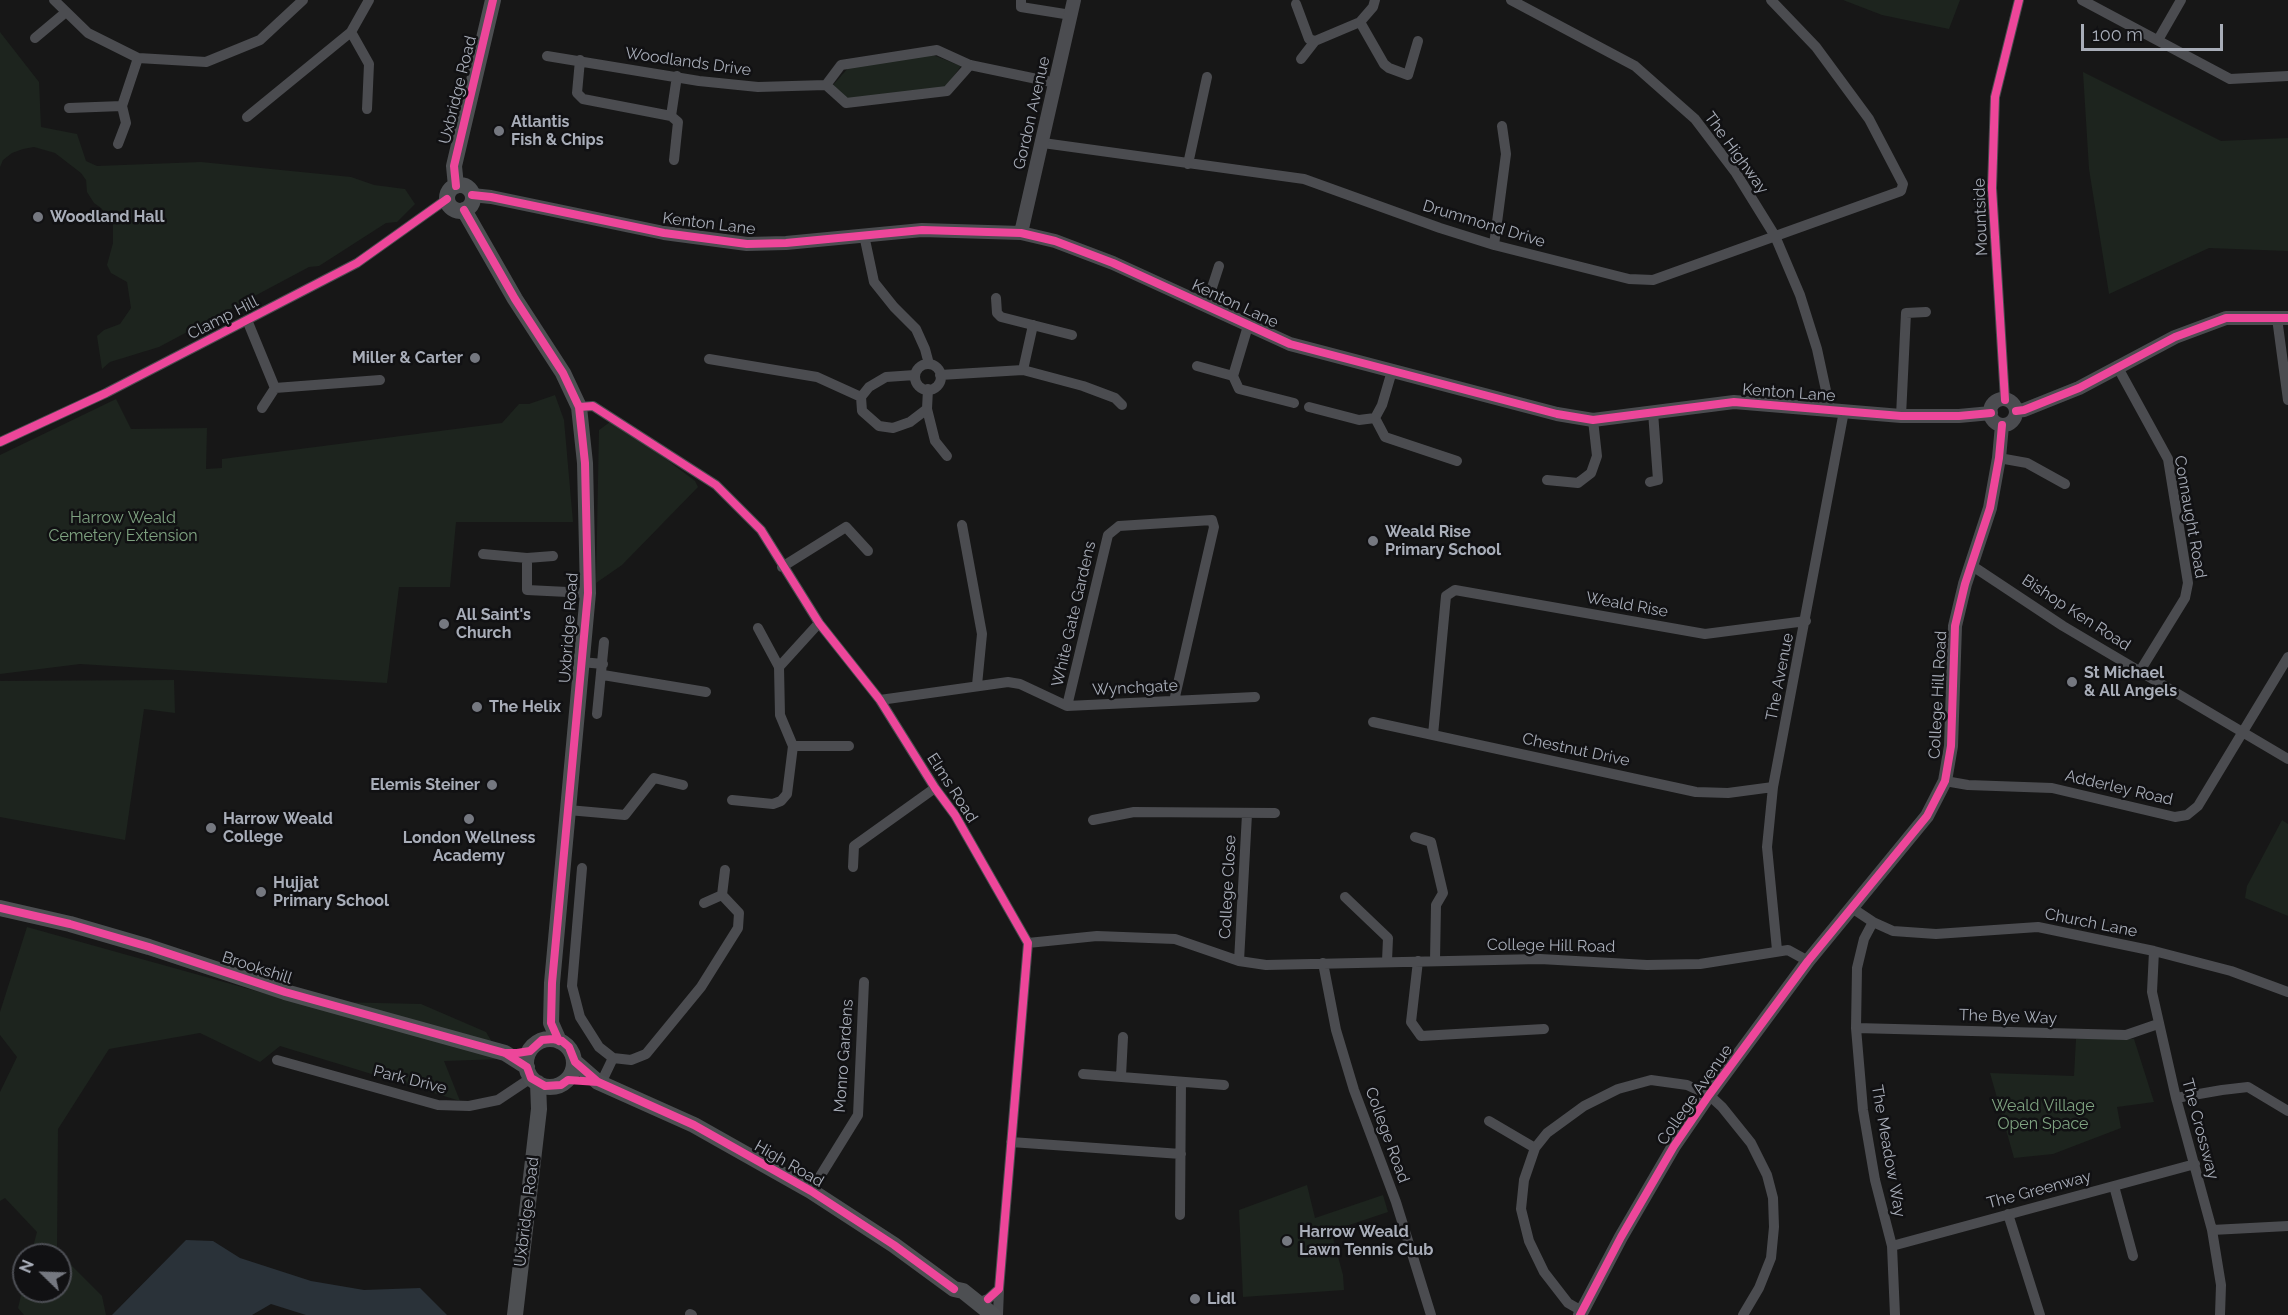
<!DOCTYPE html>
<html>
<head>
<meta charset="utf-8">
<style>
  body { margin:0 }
  #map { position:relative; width:2288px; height:1315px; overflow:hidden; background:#171717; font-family:Raleway,sans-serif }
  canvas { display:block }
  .north { position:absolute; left:12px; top:1243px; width:60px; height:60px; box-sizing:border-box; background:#111113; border:2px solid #4d4f55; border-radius:50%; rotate:293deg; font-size:16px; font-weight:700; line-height:24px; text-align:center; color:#a8adb8 }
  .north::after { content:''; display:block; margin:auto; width:21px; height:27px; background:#757880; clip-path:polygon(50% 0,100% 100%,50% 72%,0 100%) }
  .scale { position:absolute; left:2081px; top:24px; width:142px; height:27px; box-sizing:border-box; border:3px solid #a8adb8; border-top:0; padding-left:8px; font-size:18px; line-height:21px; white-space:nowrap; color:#a8adb8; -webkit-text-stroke:4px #111113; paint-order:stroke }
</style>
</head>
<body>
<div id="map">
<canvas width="2288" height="1315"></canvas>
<div class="north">N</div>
<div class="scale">100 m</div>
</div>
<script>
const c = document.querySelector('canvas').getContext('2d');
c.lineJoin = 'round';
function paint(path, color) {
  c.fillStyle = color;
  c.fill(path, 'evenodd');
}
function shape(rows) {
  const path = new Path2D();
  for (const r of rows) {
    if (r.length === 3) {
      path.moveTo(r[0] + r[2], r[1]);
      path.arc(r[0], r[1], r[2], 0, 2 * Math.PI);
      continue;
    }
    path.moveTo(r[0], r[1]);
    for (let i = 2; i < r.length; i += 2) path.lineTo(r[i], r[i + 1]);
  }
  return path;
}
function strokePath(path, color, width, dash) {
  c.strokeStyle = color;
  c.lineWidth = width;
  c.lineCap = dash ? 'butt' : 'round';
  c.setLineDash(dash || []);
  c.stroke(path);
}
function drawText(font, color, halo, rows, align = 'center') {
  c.font = font + ' Raleway,sans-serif';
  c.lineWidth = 5;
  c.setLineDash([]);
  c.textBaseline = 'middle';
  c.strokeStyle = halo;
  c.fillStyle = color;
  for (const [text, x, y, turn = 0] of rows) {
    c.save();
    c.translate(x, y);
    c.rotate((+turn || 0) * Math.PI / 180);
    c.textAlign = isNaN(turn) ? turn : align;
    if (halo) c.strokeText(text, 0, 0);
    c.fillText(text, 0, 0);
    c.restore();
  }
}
const green = shape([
  [1843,0,1960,0,1949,29,1882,15],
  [0,32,39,82,41,127,77,134,86,161,97,166,201,162,351,177,374,185,405,189,415,204,397,222,386,223,319,266,309,267,159,347,110,362,102,369,97,336,104,330,120,324,131,308,127,282,111,273,107,265,113,243,113,222,101,208,94,203,87,192,86,180,81,173,55,153,34,147,23,149,12,153,3,160,0,167],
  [933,55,961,66,945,88,847,99,833,85,850,66],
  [2083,72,2221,141,2288,138,2288,251,2209,248,2109,294,2089,169],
  [555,395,564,420,573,522,456,522,450,587,399,587,387,683,80,664,0,674,0,455,116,399,131,429,207,428,206,469,222,468,222,459,502,423,519,404,529,404],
  [610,422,634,435,695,481,698,487,622,565,596,583,599,430],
  [174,680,175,713,144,709,125,840,0,817,0,681],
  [2282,820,2288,824,2288,916,2245,898,2247,886],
  [27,927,292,1001,421,1004,486,1032,502,1059,444,1061,460,1101,280,1046,260,1062,200,1033,109,1049,58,1129,57,1251,102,1296,106,1315,24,1315,18,1308,24,1283,24,1291,60,1291,60,1255,31,1255,37,1232,5,1198,0,1201,0,1092,17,1057,0,1035,0,1012],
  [2076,1039,2134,1039,2154,1102,2117,1107,2121,1128,2053,1154,2014,1158,1990,1073,2074,1076],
  [1307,1185,1315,1218,1383,1195,1388,1212,1331,1231,1343,1275,1344,1290,1243,1297,1239,1210]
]);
const water = shape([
  [186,1240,213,1241,240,1258,311,1281,364,1290,420,1288,447,1315,306,1315,271,1304,252,1315,112,1315]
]);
const minor = shape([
  [54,0,88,33,138,58,206,62,260,40,303,0],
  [1021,0,1021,7,1071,15],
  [1511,0,1635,66,1695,119,1736,173,1775,236,1800,295,1817,349,1830,409],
  [2082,0,2230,79,2288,76],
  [1296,4,1309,39,1315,41],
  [1360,22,1384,64,1389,68,1408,75,1418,41],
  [351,32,369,64,367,109],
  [35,38,66,12],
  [2158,40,2181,0],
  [547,56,699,81,758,87,826,85,846,103,947,91,970,65],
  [1301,59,1315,41,1360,22,1373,7,1375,0],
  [580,60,577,93,583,99,671,116,678,122,674,160],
  [826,85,841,65,937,50,970,65,1056,83],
  [122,106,138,58],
  [69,108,122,106],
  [671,116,677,76],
  [247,117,351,32,369,0],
  [1043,143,1304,179,1440,228,1494,245,1629,279,1653,280,1901,191,1903,184,1869,119,1816,47,1771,0],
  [118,144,126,123,122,106],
  [1188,164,1207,77],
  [864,235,874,282,894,307,916,329,925,349,929,364],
  [1494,245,1506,154,1502,126],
  [996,298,997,313,1001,317,1072,335],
  [1206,306,1219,266],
  [2277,318,2288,400],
  [247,320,275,388,380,380],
  [709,359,817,377,861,397],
  [928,377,13],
  [1197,366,1233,376,1239,389,1294,403],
  [2117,366,2168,459,2188,583,2185,598,2140,671],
  [1023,370,1033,325],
  [915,375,886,377,869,387,861,397,862,411,879,426,893,428,910,422,927,409,928,389],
  [940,375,1023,370,1083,386,1115,398,1122,405],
  [1233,376,1248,326],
  [2005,400,1992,188,1995,97,2019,0],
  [579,407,593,406,716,485,761,530,819,623,880,700,935,788,955,815,1028,943,999,1289,988,1299,978,1303],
  [1309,407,1359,420,1375,418,1385,437,1457,461],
  [262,408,275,388],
  [927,409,935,441,947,456],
  [1901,416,1906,313,1926,312],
  [1375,418,1382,405,1392,371],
  [0,442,106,393,357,263,447,199],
  [1999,458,2027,463,2065,484],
  [1547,480,1578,483,1591,473,1597,456,1593,420],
  [1650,482,1658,480,1653,412],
  [962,525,982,634,977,685],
  [483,554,527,558,553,556],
  [527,558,527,590,588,593],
  [1971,565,2063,626,2288,759],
  [782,567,846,527,868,551],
  [758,628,779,667],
  [581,662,603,664],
  [603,675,706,692],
  [880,700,1008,682,1020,684,1067,706,1255,697],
  [1067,706,1108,535,1119,526,1212,520,1214,527,1174,701],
  [597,714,604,642],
  [1373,722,1696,792,1728,793,1773,787],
  [1433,735,1446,596,1455,590,1705,634,1806,621],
  [793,746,849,746],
  [1945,781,1968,785,2052,788,2175,817,2187,815,2198,806,2288,657],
  [732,800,773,804,781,801,787,794,793,746,780,715,779,667,819,623],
  [568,810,625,815,654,778,683,785],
  [1093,820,1134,812,1275,813],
  [1415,837,1431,842,1443,893,1436,905,1435,960],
  [853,867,854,846,935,788],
  [582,868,572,986,580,1017,599,1047,613,1058,631,1060,646,1054,701,987,738,928,739,913,722,895,704,903],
  [722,895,725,870],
  [1345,897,1388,938,1387,961],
  [1852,908,1873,922,1893,931,1936,934,2038,927,2154,951,2231,971,2288,992],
  [1873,922,1864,939,1857,968,1856,1028,1863,1110,1875,1180,1892,1246,1895,1315],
  [1028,943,1097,936,1175,939,1239,961,1266,965,1540,959,1647,965,1700,964,1788,950,1808,961],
  [1777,950,1767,847,1773,787,1844,411],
  [2154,951,2152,992,2176,1098,2212,1230,2221,1285,2220,1315],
  [1239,961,1247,814],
  [1418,961,1411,1022,1421,1036,1544,1029],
  [1323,963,1336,1030,1354,1090,1396,1202,1431,1315],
  [1856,1028,2126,1035,2158,1024],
  [277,1060,438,1105,469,1106,498,1100,531,1078],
  [1083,1074,1224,1085],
  [1121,1076,1123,1037],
  [601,1083,613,1058],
  [2176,1098,2222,1090,2248,1087,2288,1111],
  [1489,1121,1535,1148],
  [1011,1142,1181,1154],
  [2114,1186,2133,1256],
  [811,1191,858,1115,864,982],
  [2008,1214,2040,1315],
  [1180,1215,1181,1082],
  [2212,1230,2288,1226],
  [1892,1246,2195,1164],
  [1582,1311,1568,1303,1544,1272,1529,1241,1521,1209,1524,1180,1535,1148,1547,1133,1584,1106,1618,1089,1651,1080,1687,1085,1709,1095,1722,1107,1751,1143,1767,1175,1773,1198,1774,1227,1771,1258,1759,1288,1743,1315],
  [690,1314,692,1315],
  [998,1315,999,1289]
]);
const tertiary = shape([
  [472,195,491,197,664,233,747,244,786,243,922,230,1021,233,1055,241,1113,263,1290,344,1557,414,1593,420,1734,402,1901,416,1959,416,1991,413],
  [1021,233,1074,0],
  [2003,412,13],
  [2016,411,2024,410,2079,388,2175,337,2226,318,2288,318],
  [1580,1315,1621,1237,1674,1146,1709,1095,1808,961,1927,816,1945,781,1951,746,1955,626,1965,584,1990,508,1999,458,2002,425]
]);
const primary = shape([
  [460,198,13],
  [456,186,454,166,493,0],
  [464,210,515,299,563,373,579,407,585,463,588,593,552,983,551,1023,559,1041],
  [0,908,70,924,149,947,285,992,505,1053,527,1067],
  [550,1063,24],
  [575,1062,598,1082,694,1125,811,1191,894,1245,954,1289,963,1291,993,1315],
  [515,1315,539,1109,538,1083]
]);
const cycleway = shape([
  [456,186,454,166,493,0],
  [472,195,491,197,664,233,747,244,786,243,922,230,1021,233,1055,241,1113,263,1290,344,1557,414,1593,420,1734,402,1901,416,1959,416,1991,413],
  [464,210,515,299,563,373,579,407,585,463,588,593,552,983,551,1023,559,1041],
  [2005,400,1992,188,1995,97,2019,0],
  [579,407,593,406,716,485,761,530,819,623,880,700,935,788,955,815,1028,943,999,1289,988,1299],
  [2016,411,2024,410,2079,388,2175,337,2226,318,2288,318],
  [0,442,106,393,357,263,447,199],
  [0,908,70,924,149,947,285,992,505,1053,527,1067,531,1078,545,1086,561,1085,568,1080,598,1082],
  [505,1053,517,1053,530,1051,542,1040,553,1039,562,1041,569,1047,575,1062,598,1082,694,1125,811,1191,894,1245,954,1289],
  [1580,1315,1621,1237,1674,1146,1709,1095,1808,961,1927,816,1945,781,1951,746,1955,626,1965,584,1990,508,1999,458,2002,425]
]);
const markers = [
  [499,131,6,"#757880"],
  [38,217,6,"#757880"],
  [475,358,6,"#757880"],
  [1373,541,6,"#757880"],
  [444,624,6,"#757880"],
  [2072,682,6,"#757880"],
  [477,707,6,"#757880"],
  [492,785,6,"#757880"],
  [469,819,6,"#757880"],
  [211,828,6,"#757880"],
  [261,892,6,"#757880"],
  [1287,1241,6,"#757880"],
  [1195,1299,6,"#757880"]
];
const streetNames = [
  ["Woodlands Drive",688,62,8],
  ["Uxbridge Road",458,90,-76],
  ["Gordon Avenue",1032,113,-77],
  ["The Highway",1736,153,54],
  ["Mountside",1981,217,-92],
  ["Kenton Lane",709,224,7],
  ["Drummond Drive",1484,224,17],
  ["Kenton Lane",1235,304,25],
  ["Clamp Hill",223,318,-27],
  ["Kenton Lane",1789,393,4],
  ["Connaught Road",2190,517,80],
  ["Weald Rise",1627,605,10],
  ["Bishop Ken Road",2076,613,33],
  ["White Gate Gardens",1074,614,-77],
  ["Uxbridge Road",569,628,-86],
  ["The Avenue",1780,677,-79],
  ["Wynchgate",1135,688,-3],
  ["College Hill Road",1938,695,-87],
  ["Chestnut Drive",1576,750,12],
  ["Elms Road",952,788,57],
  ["Adderley Road",2119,788,13],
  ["College Close",1228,887,-87],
  ["Church Lane",2091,923,11],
  ["College Hill Road",1551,946,1],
  ["Brookshill",257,968,18],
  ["The Bye Way",2008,1017,2],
  ["Monro Gardens",844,1056,-86],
  ["Park Drive",410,1080,14],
  ["College Avenue",1695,1095,-55],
  ["The Crossway",2200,1129,75],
  ["College Road",1387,1135,70],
  ["The Meadow Way",1888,1151,80],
  ["High Road",789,1164,30],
  ["The Greenway",2039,1190,-15],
  ["Uxbridge Road",527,1212,-83]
];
const poiNames = [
  ["Atlantis",511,122],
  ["Fish & Chips",511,140],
  ["Woodland Hall",50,217],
  ["Miller & Carter",463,358,"right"],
  ["Weald Rise",1385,532],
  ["Primary School",1385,550],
  ["All Saint's",456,615],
  ["Church",456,633],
  ["St Michael",2084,673],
  ["& All Angels",2084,691],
  ["The Helix",489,707],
  ["Elemis Steiner",480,785,"right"],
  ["Harrow Weald",223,819],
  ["College",223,837],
  ["London Wellness",469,838,"center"],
  ["Academy",469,856,"center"],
  ["Hujjat",273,883],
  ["Primary School",273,901],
  ["Harrow Weald",1299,1232],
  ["Lawn Tennis Club",1299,1250],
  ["Lidl",1207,1299]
];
const parkNames = [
  ["Harrow Weald",123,518],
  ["Cemetery Extension",123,536],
  ["Weald Village",2043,1106],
  ["Open Space",2043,1124]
];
paint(green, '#1d241e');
paint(water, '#2a3239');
strokePath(minor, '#4b4c50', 10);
strokePath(tertiary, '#4b4c50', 14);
strokePath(primary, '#4d4f52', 16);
strokePath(cycleway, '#ed469a', 8);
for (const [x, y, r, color] of markers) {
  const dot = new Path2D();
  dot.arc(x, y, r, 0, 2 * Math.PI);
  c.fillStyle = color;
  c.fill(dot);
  strokePath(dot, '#111113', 2);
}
drawText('16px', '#a8adb8', '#111113', streetNames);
drawText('bold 16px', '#a8adb8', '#111113', poiNames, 'left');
drawText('16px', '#7fa381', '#111113', parkNames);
</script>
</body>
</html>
